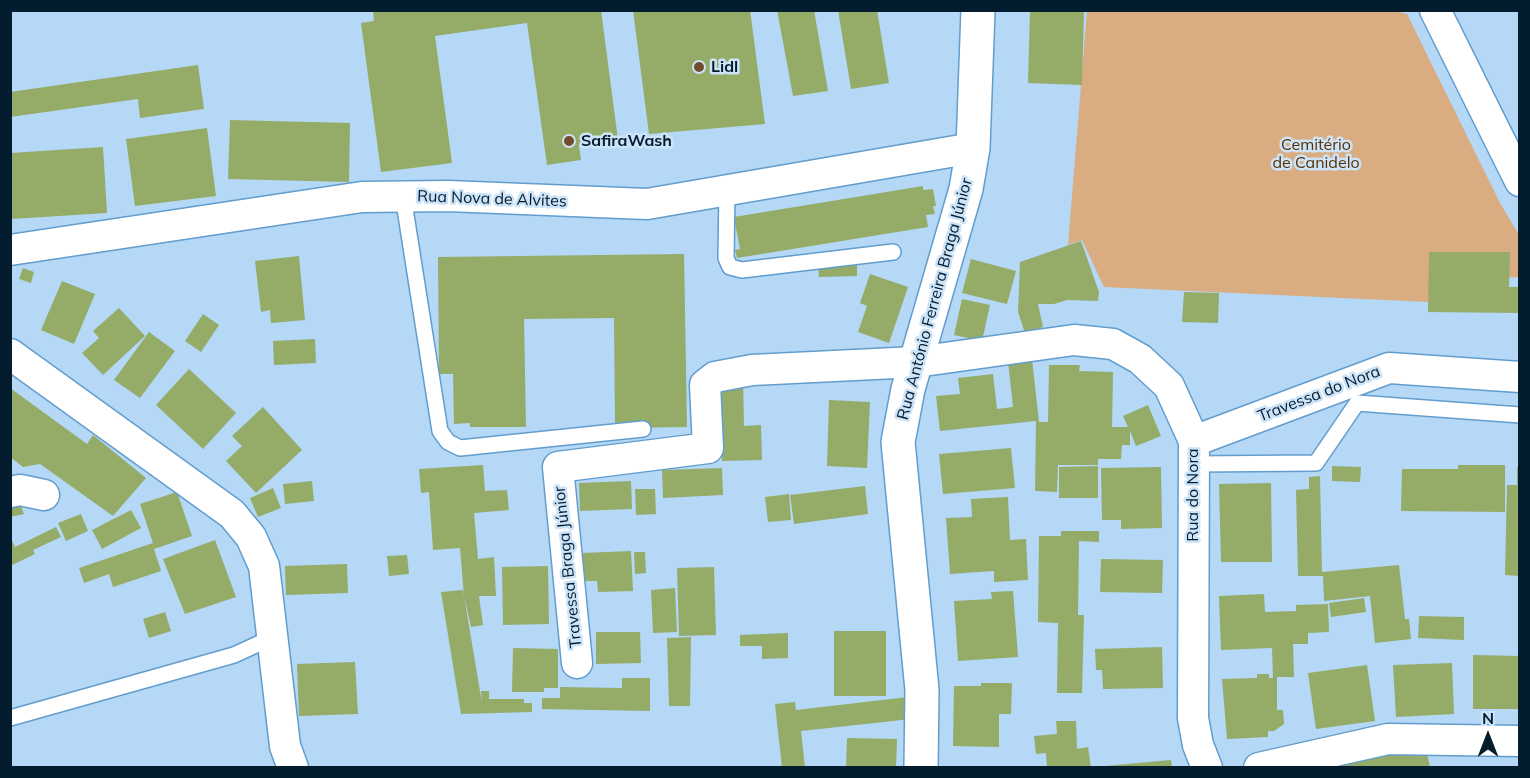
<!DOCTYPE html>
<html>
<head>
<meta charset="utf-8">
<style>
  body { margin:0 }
  #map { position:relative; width:1530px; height:778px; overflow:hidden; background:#b4d8f6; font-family:Mulish,sans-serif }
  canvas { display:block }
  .frame { position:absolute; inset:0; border:12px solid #031c2e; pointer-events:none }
  .north { position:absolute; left:1458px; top:706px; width:60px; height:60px; -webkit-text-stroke:4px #cce3f8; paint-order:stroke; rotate:0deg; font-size:16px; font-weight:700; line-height:24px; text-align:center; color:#031c2e }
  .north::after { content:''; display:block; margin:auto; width:21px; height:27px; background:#031c2e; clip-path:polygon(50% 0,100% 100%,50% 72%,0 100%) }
</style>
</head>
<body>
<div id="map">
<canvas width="1530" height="778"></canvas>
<div class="frame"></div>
<div class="north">N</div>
</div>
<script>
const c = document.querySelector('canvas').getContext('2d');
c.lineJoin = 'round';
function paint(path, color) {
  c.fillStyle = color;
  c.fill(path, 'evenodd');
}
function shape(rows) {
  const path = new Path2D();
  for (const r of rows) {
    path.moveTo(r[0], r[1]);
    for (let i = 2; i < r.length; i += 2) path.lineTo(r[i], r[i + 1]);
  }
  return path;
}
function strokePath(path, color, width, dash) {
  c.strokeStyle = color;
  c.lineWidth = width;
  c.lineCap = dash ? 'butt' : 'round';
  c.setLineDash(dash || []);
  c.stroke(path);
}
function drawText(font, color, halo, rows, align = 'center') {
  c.font = font + ' Mulish,sans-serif';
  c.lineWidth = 5;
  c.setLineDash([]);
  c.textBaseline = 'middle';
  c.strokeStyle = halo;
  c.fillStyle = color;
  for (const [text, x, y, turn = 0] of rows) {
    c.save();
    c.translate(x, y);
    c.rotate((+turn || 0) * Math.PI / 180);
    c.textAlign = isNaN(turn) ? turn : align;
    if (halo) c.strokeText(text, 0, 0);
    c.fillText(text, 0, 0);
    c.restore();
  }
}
const green = shape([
  [1087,11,1394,11,1407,14,1500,203,1519,235,1519,277,1448,280,1450,303,1104,287,1082,240,1068,245]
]);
const building = shape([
  [373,10,601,10,618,140,579,146,581,160,547,165,527,23,435,36,452,163,381,172,361,23,374,21],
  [633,10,750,10,765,124,649,134],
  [777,10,814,10,828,91,793,96],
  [838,10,877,10,889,83,851,89],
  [1030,10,1084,10,1082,85,1028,83],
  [198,65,204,109,140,118,138,99,10,117,10,92],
  [230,120,350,123,349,182,228,179],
  [207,128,216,196,135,206,126,139],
  [103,147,107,213,11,219,10,153],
  [923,186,923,190,933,189,936,206,933,206,935,214,926,215,928,227,737,258,735,250,740,249,734,217],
  [1081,241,1099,292,1098,301,1067,300,1054,304,1038,304,1043,327,1025,333,1018,312,1020,262],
  [1429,252,1510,252,1509,287,1520,287,1520,313,1428,312],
  [684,254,687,427,615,428,614,318,524,319,526,427,470,427,470,423,454,424,453,374,439,374,438,257],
  [299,256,305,320,271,323,270,310,261,312,255,261],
  [971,259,1016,271,1007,304,962,293],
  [857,265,857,276,819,277,818,266],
  [23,268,34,272,31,283,19,279],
  [870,274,908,287,889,343,858,332,867,306,860,303],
  [62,281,95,294,74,344,41,330],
  [1184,292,1219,293,1218,323,1182,322],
  [962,299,990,305,982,341,954,335],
  [119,308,145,336,103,375,82,353,99,338,93,331],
  [203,314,219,325,201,352,185,341],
  [149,332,175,351,140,398,114,380],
  [315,339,316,363,274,365,273,341],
  [1032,359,1039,422,1048,422,1049,365,1080,365,1079,371,1113,372,1112,427,1128,427,1123,416,1148,405,1161,436,1136,446,1130,431,1130,445,1122,445,1121,459,1098,459,1098,465,1058,465,1057,492,1035,491,1036,421,940,431,936,396,960,394,958,378,993,374,997,409,1013,407,1008,361],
  [189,369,236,413,203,449,156,405],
  [743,380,744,426,761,425,762,460,722,461,720,381],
  [10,388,87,444,93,435,146,478,113,516,40,464,23,467,10,457],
  [829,400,870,402,867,468,827,466],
  [263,407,302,450,256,493,226,461,242,446,232,436],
  [1011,448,1015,488,943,494,939,454],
  [483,465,485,491,507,490,509,510,474,513,478,559,494,557,496,596,479,596,483,625,471,627,464,596,460,548,433,550,429,492,421,493,419,469],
  [1458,465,1505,465,1505,512,1401,511,1402,469,1458,469],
  [1098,466,1098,498,1059,498,1059,467],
  [1332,466,1361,467,1360,482,1332,481],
  [1161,467,1162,528,1121,529,1121,520,1102,520,1101,468],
  [1517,467,1520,467,1520,576,1505,575,1507,485,1517,485],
  [722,468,723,495,663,498,662,470],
  [1320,476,1322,572,1399,565,1405,619,1409,619,1411,639,1375,643,1370,596,1324,601,1323,576,1298,576,1296,490,1309,489,1309,477],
  [312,481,314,501,285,504,283,484],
  [631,481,632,509,580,511,579,483],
  [1271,483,1272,562,1221,562,1219,484],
  [865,486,868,514,794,524,790,495],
  [273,488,281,508,258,517,250,498],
  [635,489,655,489,656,514,636,515],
  [177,492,192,536,154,549,161,571,113,587,109,574,84,583,79,568,153,543,140,504],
  [789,494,791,520,768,522,765,497],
  [1008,497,1010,540,1026,539,1028,580,994,582,994,571,950,574,946,518,972,517,971,499],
  [10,498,18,498,24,514,10,517],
  [131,510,141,528,102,549,92,530],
  [81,514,88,531,66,541,58,523],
  [56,527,61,537,33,550,35,554,10,566,10,536,15,547],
  [1061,531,1099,531,1099,542,1079,541,1078,615,1084,615,1082,693,1057,693,1058,623,1038,622,1039,536,1061,536],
  [215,540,236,597,185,614,163,559],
  [631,551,633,591,598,592,597,581,583,581,582,553],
  [634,552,645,552,646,573,635,574],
  [407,555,409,574,389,576,387,556],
  [1101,559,1163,560,1162,593,1100,592],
  [347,564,348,593,286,595,285,566],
  [548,566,549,624,503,625,502,567],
  [714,567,716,635,679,636,677,568],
  [675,588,677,632,653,633,651,590],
  [463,590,482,703,481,691,489,691,489,699,524,699,524,703,532,703,532,712,461,714,441,592],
  [1013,591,1018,657,958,661,954,601,992,599,991,592],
  [1264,594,1265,612,1296,611,1296,605,1328,604,1329,632,1308,633,1308,644,1293,644,1294,677,1277,677,1277,710,1283,710,1284,724,1274,731,1268,731,1268,737,1227,739,1222,679,1257,678,1257,674,1269,674,1269,678,1273,678,1272,648,1221,650,1219,596],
  [1364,598,1366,612,1331,617,1329,603],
  [165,612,171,631,149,638,143,619],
  [1419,616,1464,617,1464,640,1418,638],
  [834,631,886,631,886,696,834,696],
  [596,632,640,632,641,663,596,664],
  [788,633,788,658,762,659,762,646,740,646,740,635],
  [691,637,690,706,669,706,667,638],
  [1162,647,1163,688,1103,689,1102,670,1096,670,1095,649],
  [513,648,558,649,558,688,544,688,544,692,512,692],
  [1473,655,1520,656,1520,709,1473,709],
  [355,662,358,714,299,716,297,664],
  [1452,663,1454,714,1396,717,1393,665],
  [1367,665,1375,721,1316,729,1308,673],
  [622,678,650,678,650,711,542,709,542,698,560,698,560,687,622,688],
  [981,683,1012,683,1011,714,999,714,999,747,953,746,954,686,981,686],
  [908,697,911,719,801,731,805,768,782,768,775,704,795,702,796,710],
  [1056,721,1076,721,1077,749,1088,747,1091,768,1047,768,1046,753,1036,754,1034,736,1057,734],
  [847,738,897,739,896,768,846,768],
  [1425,744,1430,767,1325,768],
  [1171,760,1172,768,1105,768,1105,766]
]);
const service = shape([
  [727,190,726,258,730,267,742,270,893,252],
  [403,196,440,431,448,442,460,448,643,429],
  [1193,464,1316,463,1357,403,1520,415],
  [10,718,234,655,271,638]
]);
const minor = shape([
  [1435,10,1520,181],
  [10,250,362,197,448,196,647,204,973,148],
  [10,354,232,514,251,537,264,566,285,746,293,768],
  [1194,441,1389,368,1520,377],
  [10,492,20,490,44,495],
  [577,663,558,467,708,448,705,385,715,377,752,370,916,362,1074,340,1113,344,1140,359,1169,386,1194,441,1193,718,1198,745,1207,768],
  [1259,768,1388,739,1520,741]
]);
const tertiary = shape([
  [921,768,922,690,898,442,908,389,966,189,973,148,978,10]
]);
const markers = [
  [699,67,6,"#734d29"],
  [569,141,6,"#734d29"]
];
const poiNames = [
  ["Lidl",711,67],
  ["SafiraWash",581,141]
];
const parkNames = [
  ["Cemitério",1316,145],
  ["de Canidelo",1316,163]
];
const streetNames = [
  ["Rua Nova de Alvites",492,199,2],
  ["Rua António Ferreira Braga Júnior",935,299,-75],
  ["Travessa do Nora",1319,394,-21],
  ["Rua do Nora",1193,495,-90],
  ["Travessa Braga Júnior",568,567,-96]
];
paint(green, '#daac82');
paint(building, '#95ab68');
strokePath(service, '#629dcd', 18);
strokePath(minor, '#629dcd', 33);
strokePath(tertiary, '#629dcd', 36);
strokePath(service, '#fff', 15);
strokePath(minor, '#fff', 30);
strokePath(tertiary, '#fff', 33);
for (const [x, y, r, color] of markers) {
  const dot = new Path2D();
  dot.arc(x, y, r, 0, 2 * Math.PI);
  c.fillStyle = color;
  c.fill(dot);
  strokePath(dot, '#cce3f8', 2);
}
drawText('bold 16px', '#031c2e', '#cce3f8', poiNames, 'left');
drawText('16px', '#593100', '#cce3f8', parkNames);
drawText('16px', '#031c2e', '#cce3f8', streetNames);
</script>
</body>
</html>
